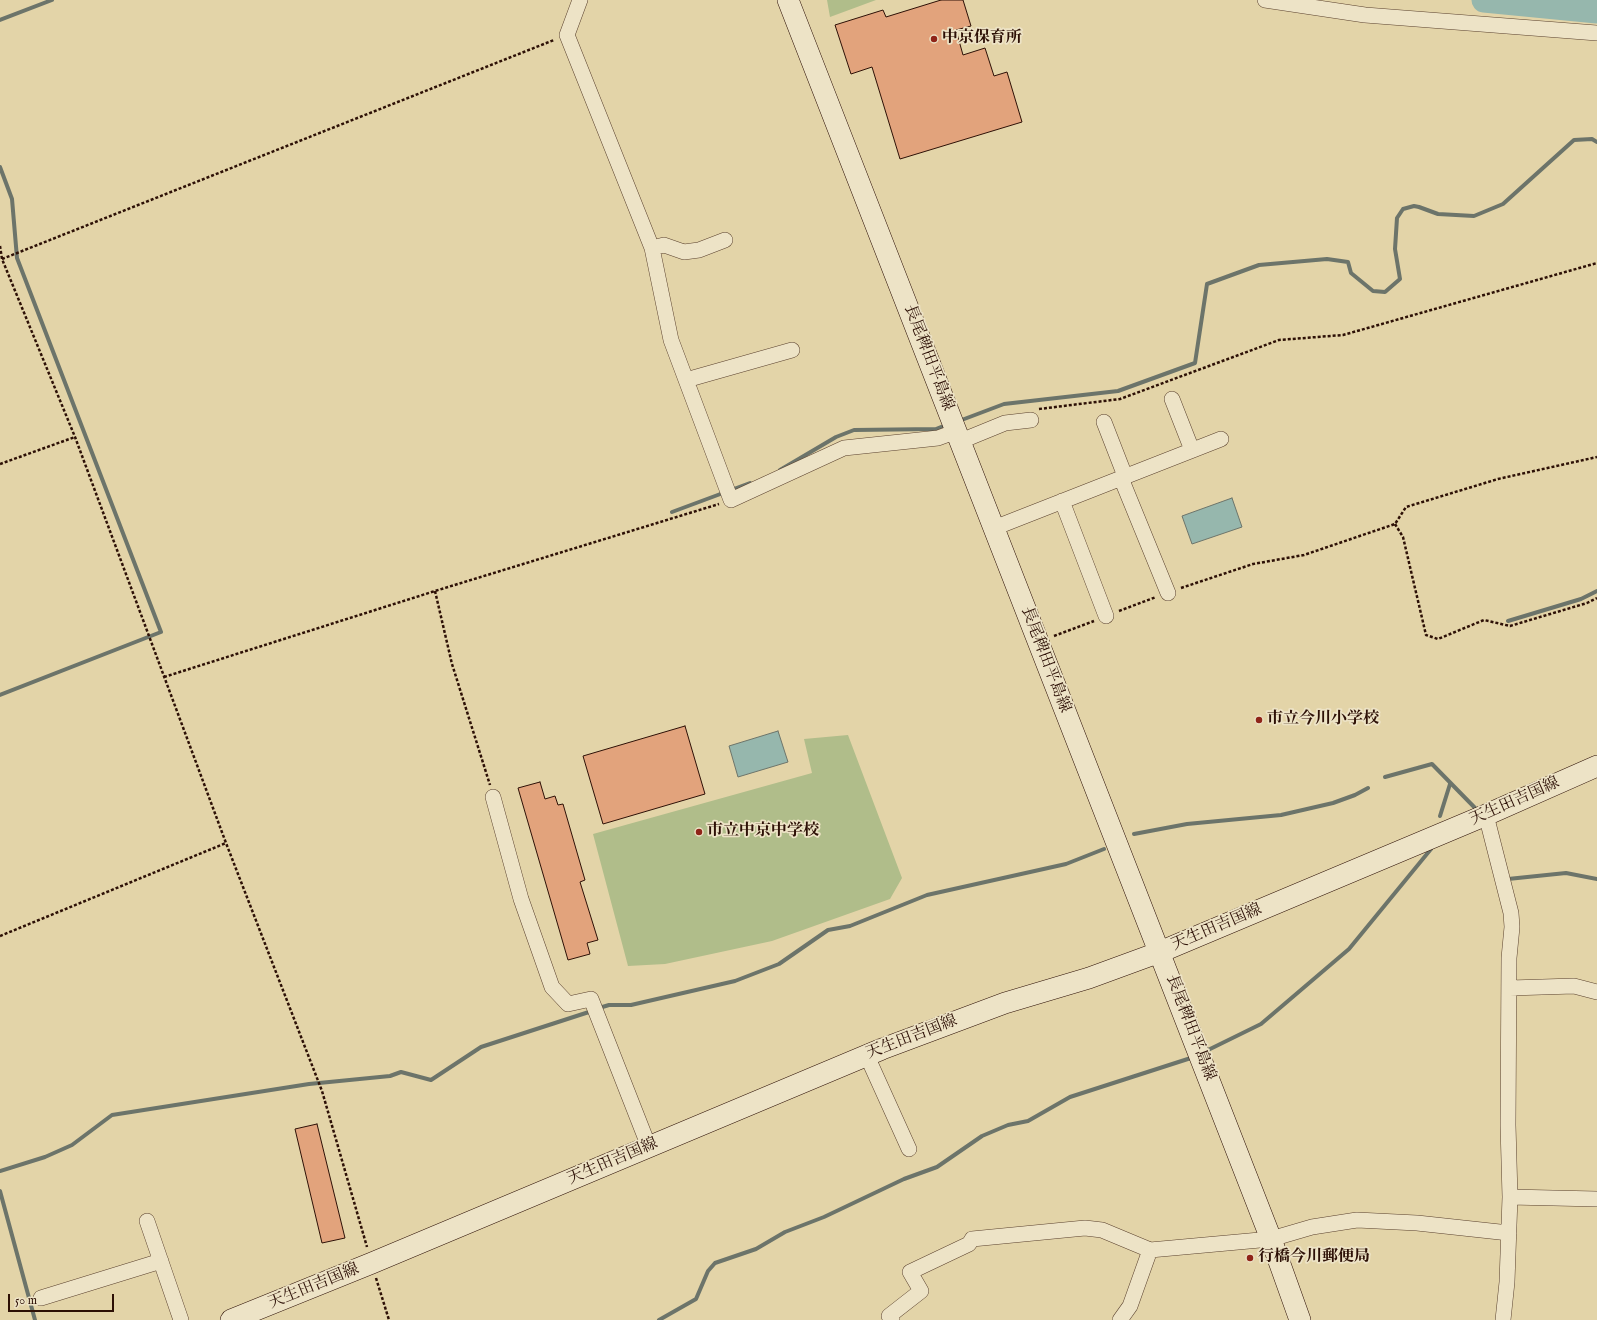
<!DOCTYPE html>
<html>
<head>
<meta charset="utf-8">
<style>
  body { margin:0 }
  #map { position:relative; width:1597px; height:1320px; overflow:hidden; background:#e3d4a8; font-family:"IM FELL English",serif }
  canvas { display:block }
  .scale { position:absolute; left:8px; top:1294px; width:106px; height:18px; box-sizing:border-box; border:2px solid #2d1006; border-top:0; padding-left:5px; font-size:12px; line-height:14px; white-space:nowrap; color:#2d1006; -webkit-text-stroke:3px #ede3c6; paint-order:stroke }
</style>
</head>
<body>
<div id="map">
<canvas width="1597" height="1320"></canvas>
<div class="scale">50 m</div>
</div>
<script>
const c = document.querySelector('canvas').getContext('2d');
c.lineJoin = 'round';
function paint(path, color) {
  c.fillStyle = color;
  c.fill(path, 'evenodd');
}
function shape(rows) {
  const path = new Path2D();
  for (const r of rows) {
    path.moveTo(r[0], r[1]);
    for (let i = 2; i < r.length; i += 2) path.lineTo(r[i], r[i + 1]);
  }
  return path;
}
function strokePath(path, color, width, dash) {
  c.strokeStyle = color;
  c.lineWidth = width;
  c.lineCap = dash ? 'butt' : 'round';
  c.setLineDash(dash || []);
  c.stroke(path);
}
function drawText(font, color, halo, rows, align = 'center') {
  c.font = font + ' "IM FELL English","Noto Serif JP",serif';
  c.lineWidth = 3.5;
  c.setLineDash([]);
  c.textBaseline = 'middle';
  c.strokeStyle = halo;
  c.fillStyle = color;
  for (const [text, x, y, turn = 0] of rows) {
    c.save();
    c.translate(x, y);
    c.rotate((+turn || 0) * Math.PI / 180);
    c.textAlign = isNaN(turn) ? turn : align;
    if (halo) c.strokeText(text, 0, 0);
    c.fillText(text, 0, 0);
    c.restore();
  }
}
const green = shape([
  [827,0,876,0,830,17],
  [848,735,902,878,890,899,772,941,665,964,628,966,593,834,812,773,804,739]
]);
const water = shape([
  [1232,498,1242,527,1192,544,1182,516,1232,498],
  [778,731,788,762,738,777,729,746,778,731]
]);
const stream = shape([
  [0,20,52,0],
  [0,167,12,199,17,258,161,632,0,695],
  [959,421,1004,404,1118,391,1195,363,1207,284,1259,265,1327,259,1348,262,1351,273,1373,291,1385,292,1400,279,1395,249,1397,218,1403,209,1414,206,1419,207,1438,214,1474,216,1503,204,1574,140,1592,139,1597,142],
  [780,470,836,437,854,430,936,429,946,425],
  [672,512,750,483],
  [1508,621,1581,599,1597,591],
  [1385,777,1432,764,1478,811],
  [1440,816,1450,784],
  [1134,834,1187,824,1281,815,1333,803,1355,795,1368,788],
  [1508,879,1566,873,1597,879],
  [599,1008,609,1005,631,1005,735,981,779,964,828,930,850,926,927,895,1066,864,1104,849],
  [1204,1052,1261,1024,1349,949,1431,849],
  [0,1171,45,1157,72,1145,112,1115,309,1084,390,1076,401,1072,431,1080,481,1047,592,1011],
  [0,1191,35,1320],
  [659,1320,696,1299,708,1271,715,1263,756,1249,785,1232,824,1217,904,1179,937,1167,982,1136,1008,1125,1028,1121,1070,1097,1194,1057]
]);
const river = shape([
  [1484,0,1597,11]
]);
const building = shape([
  [941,0,963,0,971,26,956,30,963,55,985,48,994,76,1007,72,1022,122,900,159,872,67,851,74,835,25,883,10,886,17,941,0],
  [685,726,705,794,603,824,583,756,685,726],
  [540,782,545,799,555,796,558,805,563,804,585,880,580,882,598,940,587,943,590,954,568,960,518,788,540,782],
  [317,1124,345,1238,322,1243,295,1129,317,1124]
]);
const path = shape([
  [0,246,2,259,75,437,226,843,322,1091,367,1247],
  [2,259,554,40],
  [1039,409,1120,399,1279,340,1343,335,1597,263],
  [0,464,75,437],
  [1395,524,1403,537,1426,635,1438,639,1484,620,1510,626,1587,603,1597,598],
  [1181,588,1253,564,1304,555,1395,524,1406,507,1498,479,1597,457],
  [435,591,452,664,490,785],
  [1119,611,1156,597],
  [1054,636,1094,621],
  [164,677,435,591,719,504],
  [0,936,226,843],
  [376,1278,389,1320]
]);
const minor = shape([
  [580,0,567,35,652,248,671,340,731,500,844,448,938,438,957,431],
  [1265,0,1365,15,1597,33],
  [652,248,664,245,684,252,699,250,725,240],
  [686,380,792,350],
  [1172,399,1192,450],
  [1104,422,1125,476],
  [961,441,1005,423,1031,420],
  [1121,478,1168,593],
  [1062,501,1106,616],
  [994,528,1221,439],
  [493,797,521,899,552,987,568,1004,591,999,649,1147],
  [1486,815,1511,913,1512,927,1509,958,1508,1125,1510,1197,1507,1282,1503,1320],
  [1510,988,1574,986,1597,992],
  [867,1056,909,1149],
  [1510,1197,1597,1199],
  [147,1221,181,1320],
  [41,1298,161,1261],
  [892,1320,889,1316,921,1291,910,1272,969,1244,972,1239,1085,1228,1102,1230,1150,1250,1271,1239,1312,1227,1357,1220,1417,1223,1509,1233],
  [1120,1320,1130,1306,1150,1250]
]);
const secondary = shape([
  [788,0,1271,1239,1300,1320],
  [231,1320,372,1263,882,1049,1005,1003,1089,978,1160,952,1486,815,1597,766]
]);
const markers = [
  [934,39,4,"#8f2418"],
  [1259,720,4,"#8f2418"],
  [699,832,4,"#8f2418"],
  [1250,1258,4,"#8f2418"]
];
const poiNames = [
  ["中京保育所",942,39],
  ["市立今川小学校",1267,720],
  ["市立中京中学校",707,832],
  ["行橋今川郵便局",1258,1258]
];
const streetNames = [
  ["長尾稗田平島線",928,358,69],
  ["長尾稗田平島線",1045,660,69],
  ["天生田吉国線",1515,802,-24],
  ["天生田吉国線",1217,928,-23],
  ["長尾稗田平島線",1190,1028,69],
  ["天生田吉国線",912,1038,-21],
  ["天生田吉国線",613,1162,-23],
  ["天生田吉国線",314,1287,-22]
];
paint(green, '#b0bd8a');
paint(water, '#96b7ad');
strokePath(water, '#6c746a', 1);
strokePath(stream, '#6c746a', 4);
strokePath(river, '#96b7ad', 25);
paint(building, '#e2a37c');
strokePath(building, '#2d1006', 1);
strokePath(minor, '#5a412e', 16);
strokePath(secondary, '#2d1006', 22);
strokePath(path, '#2d1006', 2.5, [3, 2]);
strokePath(minor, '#ede3c6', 15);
strokePath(secondary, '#ede3c6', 21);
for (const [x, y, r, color] of markers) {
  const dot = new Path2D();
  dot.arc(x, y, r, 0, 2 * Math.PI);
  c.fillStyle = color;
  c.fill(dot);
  strokePath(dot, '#ede3c6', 1.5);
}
drawText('bold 16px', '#2d1006', '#ede3c6', poiNames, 'left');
drawText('16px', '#2d1006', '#ede3c6', streetNames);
</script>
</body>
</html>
